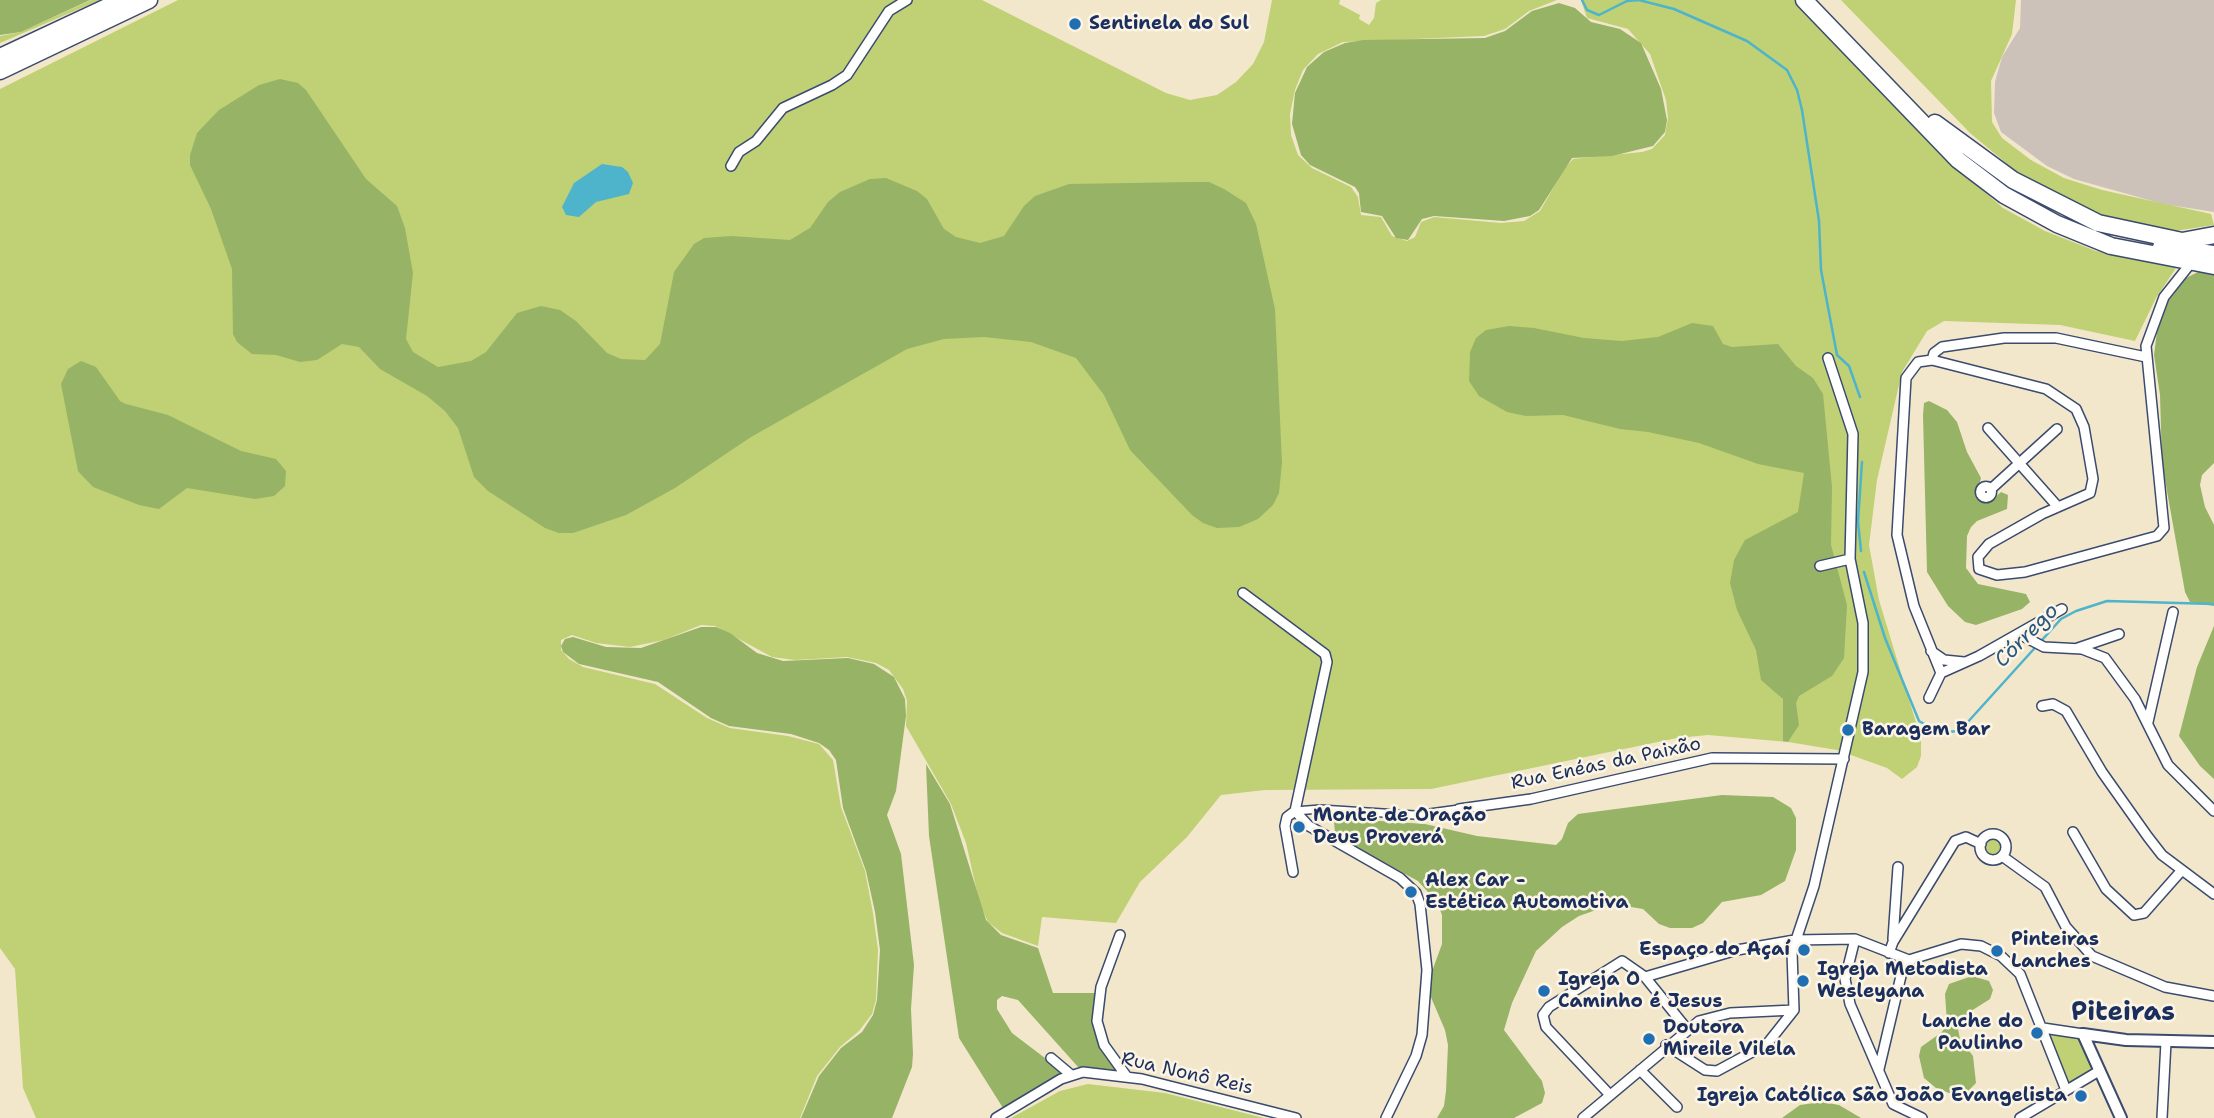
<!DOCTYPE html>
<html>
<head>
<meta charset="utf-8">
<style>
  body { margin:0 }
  canvas { display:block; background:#f2e7cb }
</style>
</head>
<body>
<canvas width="2214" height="1118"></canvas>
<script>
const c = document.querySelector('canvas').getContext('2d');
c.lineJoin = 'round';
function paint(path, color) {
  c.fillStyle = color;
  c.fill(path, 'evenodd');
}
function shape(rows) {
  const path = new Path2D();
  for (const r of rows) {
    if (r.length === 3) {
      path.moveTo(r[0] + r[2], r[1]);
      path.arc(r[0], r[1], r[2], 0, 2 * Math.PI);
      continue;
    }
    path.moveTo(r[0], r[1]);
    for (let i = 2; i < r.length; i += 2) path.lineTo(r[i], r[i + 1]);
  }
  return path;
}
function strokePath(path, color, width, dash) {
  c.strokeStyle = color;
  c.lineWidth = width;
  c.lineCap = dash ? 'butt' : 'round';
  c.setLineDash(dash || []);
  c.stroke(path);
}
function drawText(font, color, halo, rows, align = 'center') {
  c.font = font + ' "Shantell Sans",sans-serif';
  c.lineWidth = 5;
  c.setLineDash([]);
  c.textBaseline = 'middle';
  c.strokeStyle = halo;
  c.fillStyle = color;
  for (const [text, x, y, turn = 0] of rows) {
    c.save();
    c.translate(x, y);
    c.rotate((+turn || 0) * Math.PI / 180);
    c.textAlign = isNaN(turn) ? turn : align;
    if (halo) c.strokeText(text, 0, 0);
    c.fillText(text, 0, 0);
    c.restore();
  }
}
const industrial = shape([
  [2021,0,2214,0,2214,212,2163,204,2074,179,2047,166,2001,132,1994,113,1995,82,2002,57,2020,28]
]);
const green = shape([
  [91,0,100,0,0,43,0,36,21,32],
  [178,0,982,0,1166,93,1190,100,1217,95,1236,82,1253,64,1264,42,1272,0,1340,0,1339,4,1360,15,1359,19,1369,25,1374,18,1376,3,1381,0,1557,0,1529,11,1505,29,1484,36,1343,42,1318,54,1303,70,1295,90,1290,114,1291,135,1298,155,1312,168,1351,187,1358,197,1361,215,1381,217,1392,236,1407,241,1415,237,1421,222,1434,217,1501,223,1524,221,1540,211,1564,169,1573,159,1642,152,1652,149,1665,135,1668,118,1666,100,1650,54,1628,29,1587,18,1581,0,1795,0,1955,166,2003,208,2045,231,2096,251,2176,268,2156,298,2135,341,2060,325,1944,321,1927,331,1902,372,1877,480,1869,545,1879,600,1921,739,1921,756,1917,767,1902,779,1887,768,1837,750,1788,742,1708,735,1677,738,1431,789,1265,790,1221,795,1187,837,1140,882,1116,923,1042,917,1038,946,1002,933,988,922,980,905,966,843,951,804,906,726,907,701,903,689,889,670,876,663,847,657,795,660,772,657,715,626,701,625,664,640,630,647,596,643,572,635,561,640,561,650,569,659,583,667,655,684,707,718,730,728,788,736,819,744,833,760,841,807,865,871,873,913,878,950,876,1000,872,1014,859,1031,840,1047,817,1076,800,1118,36,1118,23,1088,15,969,0,948,0,89],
  [1841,0,2016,0,2012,34,1991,81,1992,122,2002,138,2031,160,2064,178,2102,190,2211,214,2214,225,2175,231,2135,226,2093,213,2024,178,1970,133],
  [1993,847,11],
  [2063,1033,2080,1037,2095,1072,2067,1087,2047,1037],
  [1088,1084,1165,1093,1264,1118,1011,1118,1060,1091]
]);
const forest = shape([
  [0,0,90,0,21,32,0,35],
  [1559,3,1575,8,1591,22,1620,29,1641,43,1661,89,1667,120,1665,132,1653,146,1612,156,1572,158,1539,210,1530,216,1504,221,1434,216,1422,219,1408,240,1396,238,1382,216,1361,212,1359,193,1355,187,1310,165,1301,155,1292,124,1295,93,1307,67,1324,52,1345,43,1364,40,1485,38,1505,31,1532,11],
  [280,79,298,83,306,90,366,179,397,206,405,228,413,273,406,339,413,352,438,367,471,361,486,352,517,313,541,306,560,310,576,321,607,353,621,359,645,360,660,344,674,272,694,244,704,238,731,236,790,240,810,228,828,202,840,192,870,179,886,178,917,191,927,199,944,229,956,237,980,243,1004,236,1024,206,1035,196,1069,184,1192,182,1209,182,1224,189,1246,203,1256,224,1275,309,1282,463,1279,493,1273,505,1258,519,1239,527,1217,528,1203,523,1192,515,1130,450,1104,395,1076,358,1031,342,984,337,944,339,907,349,751,437,675,488,626,515,573,533,559,533,545,528,488,491,474,477,458,428,445,411,427,396,380,369,359,347,342,344,317,360,300,362,276,355,252,354,237,342,233,334,232,269,211,209,190,165,190,155,197,133,219,110,259,85],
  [2202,270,2214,271,2214,463,2202,475,2200,485,2205,507,2214,525,2214,606,2190,602,2185,592,2162,463,2160,395,2154,355,2157,332,2167,303,2186,278],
  [1692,323,1713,326,1723,344,1732,347,1778,344,1796,366,1813,378,1823,394,1832,487,1831,545,1847,605,1844,658,1832,676,1799,696,1796,703,1799,725,1788,742,1783,741,1783,699,1761,680,1756,650,1737,610,1730,583,1734,560,1745,540,1798,512,1804,473,1758,464,1699,443,1648,432,1620,429,1563,415,1526,416,1507,412,1479,396,1469,381,1470,352,1476,338,1486,330,1509,326,1534,328,1584,338,1622,341,1658,337],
  [81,361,96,367,120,401,126,404,168,415,241,451,276,459,286,471,285,486,274,496,255,499,187,488,159,509,139,505,93,487,78,471,61,384,68,369],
  [1929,401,1947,410,1957,422,1967,452,1981,478,1977,494,1980,500,1990,502,2001,492,2008,495,2007,509,1977,521,1971,527,1967,536,1966,568,1978,584,2026,594,2030,602,2022,609,1976,625,1965,622,1948,606,1927,572,1923,415,1924,403],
  [2214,626,2214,779,2200,766,2179,736,2197,667],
  [701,627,716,627,730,633,757,653,783,661,848,658,874,664,894,677,905,699,906,716,896,791,887,815,901,854,914,965,911,1009,913,1054,912,1067,892,1118,801,1118,819,1076,841,1048,862,1032,873,1015,877,1000,880,950,875,912,866,871,843,808,836,760,829,750,819,743,791,734,729,726,711,718,658,682,579,664,563,652,561,646,565,639,573,637,606,647,641,648],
  [926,764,950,804,986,920,1001,935,1038,948,1053,993,1096,993,1094,1018,1121,1072,1079,1068,1018,1000,1002,996,997,1000,997,1009,1012,1033,1066,1074,1003,1108,959,1038,929,836],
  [1722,795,1773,797,1791,808,1796,818,1796,850,1785,881,1761,895,1722,902,1703,923,1692,928,1670,928,1659,924,1643,909,1613,904,1579,916,1562,927,1536,951,1512,1003,1504,1030,1542,1081,1545,1093,1542,1103,1514,1118,1437,1118,1444,1106,1446,1091,1448,1045,1445,1030,1430,995,1430,977,1442,944,1442,915,1437,902,1418,881,1343,840,1335,834,1334,821,1350,819,1425,824,1477,836,1556,845,1562,839,1568,823,1578,814],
  [1972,976,1989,981,1993,990,1990,999,1968,1013,1958,1029,1960,1039,1973,1056,1976,1083,1967,1092,1949,1093,1936,1088,1924,1078,1919,1056,1921,1047,1942,1032,1947,1023,1945,994,1949,984],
  [1822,1102,1839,1105,1861,1118,1782,1118,1800,1105]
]);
const water = shape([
  [602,164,622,167,628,172,633,183,629,194,596,202,579,217,566,215,562,207,574,183]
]);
const stream = shape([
  [1582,0,1587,10,1599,15,1627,1,1639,0,1674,9,1747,41,1787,70,1797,90,1802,110,1819,221,1821,270,1837,355,1849,366,1860,397],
  [1861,551,1858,522,1862,462],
  [1864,572,1885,638,1919,721,1940,733,1957,731,1966,724,2061,619,2076,611,2107,601,2214,604]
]);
const pedestrian = shape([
  [1295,811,1320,809,1415,815,1459,809]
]);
const minor = shape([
  [731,166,739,152,756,141,783,108,832,85,847,75,889,11,907,0],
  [1932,360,2046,389,2076,409,2084,427,2093,479,2090,493,2042,514,1989,544,1978,557,1979,569,1997,575,2025,572,2157,536,2164,528,2146,346,2164,297,2191,263],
  [1988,428,2058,507],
  [1986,492,5.5],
  [1991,489,2057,429],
  [1820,566,1850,559],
  [1243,593,1325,654,1327,662,1295,811,1309,826,1400,878,1416,893,1420,904,1427,970,1422,1035,1416,1056,1386,1118],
  [2062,609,1979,656,1941,673,1914,606,1897,535,1906,378,1918,362,1932,360,1934,353,1942,347,2004,338,2056,338,2146,357],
  [2019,634,2044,647,2082,649,2105,658,2135,699,2168,765,2214,811],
  [2078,648,2119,634],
  [1931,651,1944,660,1964,662],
  [1929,698,1941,673],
  [2042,706,2053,704,2066,711,2102,772,2148,837,2162,855,2214,894],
  [2148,722,2173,612],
  [1459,809,1531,799,1712,758,1844,759],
  [2073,832,2106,889,2134,915,2144,913,2182,870],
  [1993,847,13],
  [2002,856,2045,887,2066,927,2092,956,2165,987,2214,996],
  [1293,872,1285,826,1287,817,1295,811],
  [1120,935,1101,987,1097,1021,1104,1045,1127,1077],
  [1855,939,1845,979,1850,1004,1893,1104,1922,1118],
  [1893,939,1898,867],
  [1889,953,1893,942,1955,841,1966,837,1981,844],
  [1645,977,1737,950,1795,940,1855,939,1909,960,1961,944,1981,946,2001,956,2020,974,2066,1090],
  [2043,1028,2083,1034],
  [1666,1045,1705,1070,1717,1071,1767,1044,1794,1010,1792,952,1814,886,1863,672,1863,623,1850,559,1853,434,1828,358],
  [1051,1058,1070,1074],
  [1879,1069,1905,959],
  [1640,1070,1677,1107],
  [1610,1095,1546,1027,1543,1015,1549,1007,1622,961,1645,977,1687,1029],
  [996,1118,1061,1079,1083,1072,1142,1079,1296,1118],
  [1583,1118,1699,1021,1730,1013,1794,1010],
  [2020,1118,2099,1071],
  [2162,1118,2166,1042]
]);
const tertiary = shape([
  [2083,1034,2126,1040,2214,1042],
  [2083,1034,2121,1118]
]);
const motorway = shape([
  [1804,0,1958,160,2004,195,2057,224,2111,246,2214,266],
  [0,57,122,0],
  [0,71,149,0],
  [1935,123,2013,180,2098,223,2182,241,2214,235],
  [2161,247,2214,254]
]);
const markers = [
  [1075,24,7,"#1f6fb2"],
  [1848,730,7,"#1f6fb2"],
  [1299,827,7,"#1f6fb2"],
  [1411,892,7,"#1f6fb2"],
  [1804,950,7,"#1f6fb2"],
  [1997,951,7,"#1f6fb2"],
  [1803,981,7,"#1f6fb2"],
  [1544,991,7,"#1f6fb2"],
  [2037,1033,7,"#1f6fb2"],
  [1649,1039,7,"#1f6fb2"],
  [2081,1096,7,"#1f6fb2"]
];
const poiNames = [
  ["Sentinela do Sul",1089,24],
  ["Baragem Bar",1862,730],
  ["Monte de Oração",1313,816],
  ["Deus Proverá",1313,838],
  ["Alex Car -",1425,881],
  ["Estética Automotiva",1425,903],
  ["Pinteiras",2011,940],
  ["Lanches",2011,962],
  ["Espaço do Açaí",1790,950,"right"],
  ["Igreja Metodista",1817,970],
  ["Wesleyana",1817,992],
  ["Igreja O",1558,980],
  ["Caminho é Jesus",1558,1002],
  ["Lanche do",2023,1022,"right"],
  ["Paulinho",2023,1044,"right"],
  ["Doutora",1663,1028],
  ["Mireile Vilela",1663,1050],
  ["Igreja Católica São João Evangelista",2067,1096,"right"]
];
const streetNames = [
  ["Rua Enéas da Paixão",1606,764,-12],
  ["Rua Nonô Reis",1187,1074,13]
];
const waterNames = [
  ["Córrego",2027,636,-45]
];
const districtNames = [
  ["Piteiras",2123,1013]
];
paint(industrial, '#ccc2b9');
paint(green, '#bfd174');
paint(forest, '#97b366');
paint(water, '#4db4cb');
strokePath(stream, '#4db4cb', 2.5);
strokePath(pedestrian, '#3b4b6e', 10);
strokePath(minor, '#3b4b6e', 12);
strokePath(tertiary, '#3b4b6e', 14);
strokePath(motorway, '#3b4b6e', 19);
strokePath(pedestrian, '#fff', 7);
strokePath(minor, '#fff', 9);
strokePath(tertiary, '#fff', 10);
strokePath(motorway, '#fff', 16);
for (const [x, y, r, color] of markers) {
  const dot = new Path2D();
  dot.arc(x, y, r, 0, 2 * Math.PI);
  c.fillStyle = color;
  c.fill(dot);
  strokePath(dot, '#fcf5e5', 2.5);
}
drawText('bold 19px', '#1b2f5e', '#fcf5e5', poiNames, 'left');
drawText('19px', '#1b2f5e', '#fcf5e5', streetNames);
drawText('italic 21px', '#2a577f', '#fcf5e5', waterNames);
drawText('bold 26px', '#1b2f5e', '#fcf5e5', districtNames);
</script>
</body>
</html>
